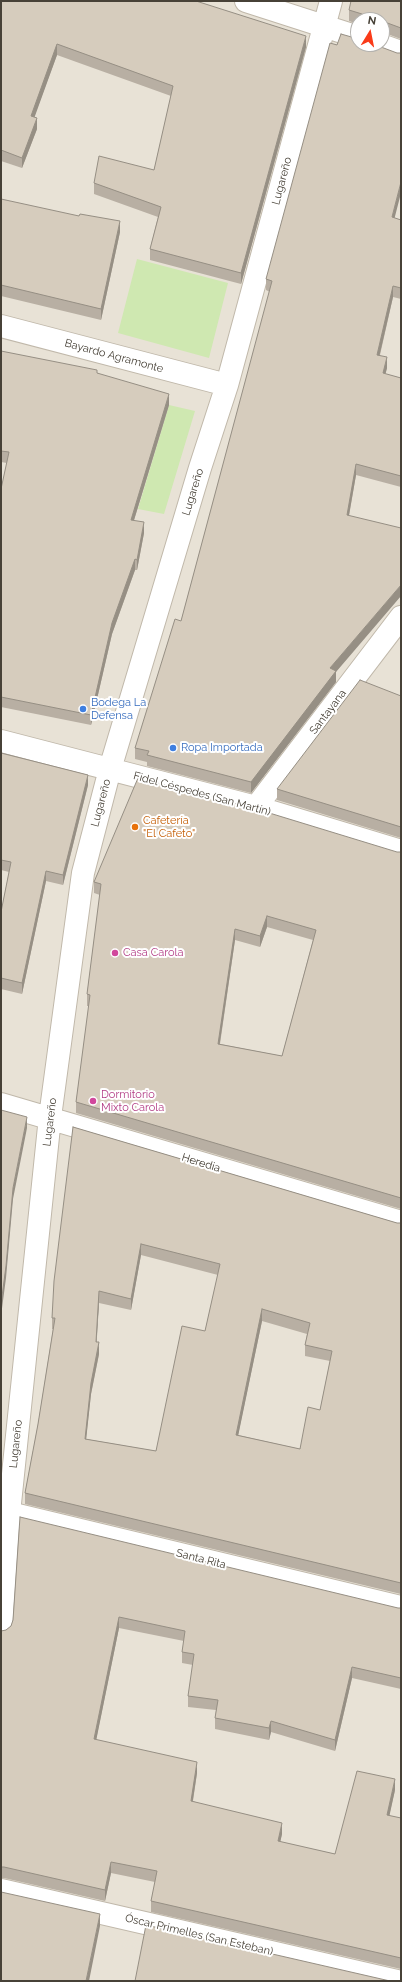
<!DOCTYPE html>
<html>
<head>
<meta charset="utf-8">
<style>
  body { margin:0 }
  #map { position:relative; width:402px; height:1982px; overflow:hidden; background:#f4f0e8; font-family:Raleway,sans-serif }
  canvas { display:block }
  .frame { position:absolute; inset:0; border:2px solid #474137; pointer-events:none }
  .north { position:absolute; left:350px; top:12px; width:40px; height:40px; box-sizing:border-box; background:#fff; border:1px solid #b5b3af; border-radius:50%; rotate:10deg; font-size:11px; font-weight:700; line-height:16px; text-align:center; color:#474137 }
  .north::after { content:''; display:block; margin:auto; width:14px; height:18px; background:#fa3b19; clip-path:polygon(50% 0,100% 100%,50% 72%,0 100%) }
</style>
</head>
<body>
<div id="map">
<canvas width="402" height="1982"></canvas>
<div class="frame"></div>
<div class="north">N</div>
</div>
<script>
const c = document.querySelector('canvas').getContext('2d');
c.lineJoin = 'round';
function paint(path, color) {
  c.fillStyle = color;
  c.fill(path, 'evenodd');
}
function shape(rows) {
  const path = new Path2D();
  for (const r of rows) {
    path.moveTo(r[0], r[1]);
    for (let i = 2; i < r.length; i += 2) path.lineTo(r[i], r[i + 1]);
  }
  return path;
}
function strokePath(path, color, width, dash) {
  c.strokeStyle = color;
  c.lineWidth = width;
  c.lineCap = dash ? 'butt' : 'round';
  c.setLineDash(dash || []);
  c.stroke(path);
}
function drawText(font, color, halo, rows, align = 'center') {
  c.font = font + ' Raleway,sans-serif';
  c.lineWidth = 4;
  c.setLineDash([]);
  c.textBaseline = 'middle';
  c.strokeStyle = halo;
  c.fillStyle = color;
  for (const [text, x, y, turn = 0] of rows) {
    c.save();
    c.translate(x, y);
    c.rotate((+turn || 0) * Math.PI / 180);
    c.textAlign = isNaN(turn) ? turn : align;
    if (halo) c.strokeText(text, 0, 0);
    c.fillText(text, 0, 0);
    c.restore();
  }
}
const residential = shape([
  [1,1,401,1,401,1981,1,1981],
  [358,20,382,20,382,44,358,44]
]);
const green = shape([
  [137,259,228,283,209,358,118,333],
  [169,405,195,411,164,514,138,509]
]);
const minor = shape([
  [246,1,358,37],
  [378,44,401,52],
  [1,326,227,385],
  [1,741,256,807,401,851],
  [256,807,401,617],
  [1,1104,401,1222],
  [1,1511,401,1607],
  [1,1630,9,1513,50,1117,83,873,110,769,200,468,227,385,331,1],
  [1,1890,397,1981]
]);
const wall = shape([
  [1,1,306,47,241,284,150,260,150,249,158,217,94,194,94,183,154,170,171,96,57,55,34,117,37,129,22,168,1,161],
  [401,1,401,39,382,32,382,20,358,20,358,24,349,21,349,10],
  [1,199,120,232,101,320,1,296],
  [394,218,401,220,401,299,393,297,380,355,387,368,385,374,401,378,401,487,356,475,349,516,336,672,336,682,251,793,147,766,147,762,135,759,135,748,181,621,270,292,266,290,266,279],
  [1,351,97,373,169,405,134,520,144,533,137,570,135,570,112,634,91,725,1,707,1,489,7,463,1,462],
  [401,696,401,838,277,800,277,789],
  [1,753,88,785,63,885,46,881,22,994,1,989,1,912,9,872,1,870],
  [397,852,401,852,401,1209,76,1113,76,1102,89,1006,87,1006,87,994,100,895,94,893,94,882],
  [267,927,313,940,282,1056,220,1044,235,940,260,947],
  [73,1127,397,1223,401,1223,401,1594,25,1504,25,1493,38,1424,53,1329,52,1329,52,1318],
  [141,1255,218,1275,205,1331,156,1451,86,1439,91,1394,99,1354,96,1342,99,1303,131,1310],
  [262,1321,307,1334,305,1345,305,1356,330,1361,320,1410,300,1449,238,1435],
  [398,1608,401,1608,401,1689,352,1678,335,1751,271,1732,269,1740,215,1729,215,1718,216,1710,188,1707,188,1696,193,1665,182,1663,182,1652,184,1641,119,1628,96,1740,197,1773,193,1801,282,1834,280,1842,335,1854,395,1790,389,1816,401,1818,401,1969,151,1912,151,1901,155,1882,111,1873,105,1901,4,1878,1,1878,1,1631,6,1630,11,1626,13,1620]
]);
const shadedWall = shape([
  [306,36,306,47,241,284,241,273],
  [57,44,57,55,31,127,31,116],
  [37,118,37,129,22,168,22,158],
  [401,182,401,193,392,228,392,217],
  [120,221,120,232,101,320,101,309],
  [393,286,393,297,377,366,377,355],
  [387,357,387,368,383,384,383,373],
  [169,394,169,405,131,530,131,520],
  [356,464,356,475,347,526,347,515],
  [144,522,144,533,137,570,137,560],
  [135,559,135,570,112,634,91,725,91,715,112,623],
  [401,585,401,596,336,672,336,682,251,793,251,782,330,668],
  [88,775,88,785,63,885,63,875],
  [46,871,46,881,22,994,22,983],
  [267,916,267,927,260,947,260,936],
  [235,929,235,940,218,1055,218,1044],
  [27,1117,27,1128,13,1199,6,1278,1,1316,1,1304,13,1188],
  [141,1244,141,1255,131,1310,131,1299],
  [99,1291,99,1303,96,1353,96,1342],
  [262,1309,262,1321,236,1446,236,1435],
  [99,1342,99,1354,91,1394,85,1450,85,1439,91,1383],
  [119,1617,119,1628,94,1751,94,1739],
  [352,1667,352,1678,335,1751,335,1740],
  [271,1721,271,1732,269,1740,269,1728],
  [197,1762,197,1773,191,1812,191,1801],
  [395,1779,395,1790,387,1827,387,1815],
  [282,1823,282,1834,278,1852,278,1841],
  [111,1862,111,1873,105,1901,105,1890],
  [100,1914,100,1926,89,1981,86,1981]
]);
const building = shape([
  [1,1,196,1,306,36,241,273,150,249,161,207,94,183,99,156,154,170,173,86,57,44,31,116,37,118,22,158,1,150,1,1],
  [351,1,401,1,401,28,382,21,382,20,369,20,367,18,362,14,349,10,351,1],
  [341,34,355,38,358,38,358,44,373,44,397,53,401,53,401,182,392,217,401,220,401,288,393,286,377,355,387,357,383,373,401,378,401,476,356,464,347,515,401,528,401,585,330,668,336,671,251,782,147,755,149,751,135,748,175,619,181,621,272,281,266,279,330,43,337,45,341,34],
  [1,199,79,216,80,214,120,221,101,309,1,285,1,199],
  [1,351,97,370,97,373,169,394,131,520,144,522,137,560,135,559,112,623,91,715,1,697,1,489,9,452,1,451,1,351],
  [360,680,401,696,401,827,277,789,360,680],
  [1,753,88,775,63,875,46,871,22,983,1,978,1,912,11,862,1,860,1,753],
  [138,778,253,808,397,852,401,852,401,1198,76,1102,90,995,87,994,101,884,94,882,138,778],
  [267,916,316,930,282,1056,218,1044,235,929,260,936,267,916],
  [1,1110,27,1117,13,1188,6,1266,1,1304,1,1110],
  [73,1127,397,1223,401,1223,401,1583,25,1493,38,1424,55,1318,52,1318,54,1281,73,1127],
  [141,1244,220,1264,205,1331,182,1326,156,1451,85,1439,91,1383,99,1342,96,1342,99,1291,131,1299,141,1244],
  [262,1309,310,1323,305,1345,332,1351,320,1410,308,1407,300,1449,236,1435,262,1309],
  [20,1517,398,1608,401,1608,401,1678,352,1667,335,1740,271,1721,269,1728,215,1718,218,1700,188,1696,194,1654,182,1652,185,1631,119,1617,94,1739,197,1762,191,1801,282,1823,278,1841,335,1854,357,1771,395,1779,387,1815,401,1818,401,1958,151,1901,157,1871,111,1862,105,1890,4,1867,1,1867,1,1631,6,1630,11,1626,13,1620,20,1517],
  [1,1892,100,1914,86,1981,1,1981,1,1892],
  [146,1925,390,1981,135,1981,146,1925]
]);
const markers = [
  [83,709,4,"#3f7fe0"],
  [173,748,4,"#3f7fe0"],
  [135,827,4,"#e8710a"],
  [115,953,4,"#d1479c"],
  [93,1101,4,"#d1479c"]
];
const streetNames = [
  ["Lugareño",282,181,-75],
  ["Bayardo Agramonte",114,356,15],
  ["Lugareño",193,492,-73],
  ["Santayana",328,712,-53],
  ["Fidel Céspedes (San Martín)",202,794,15],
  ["Lugareño",101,803,-75],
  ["Lugareño",50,1122,-83],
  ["Heredia",201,1163,17],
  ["Lugareño",16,1444,-84],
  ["Santa Rita",201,1559,14],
  ["Óscar Primelles (San Esteban)",199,1935,13]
];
const shopNames = [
  ["Bodega La",91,703],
  ["Defensa",91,716],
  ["Ropa Importada",181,748]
];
const foodNames = [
  ["Cafetería",143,821],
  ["\"El Cafeto\"",143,834]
];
const hotelNames = [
  ["Casa Carola",123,953],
  ["Dormitorio",101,1095],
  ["Mixto Carola",101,1108]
];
paint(residential, '#e8e2d6');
paint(green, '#cfe8b1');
strokePath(minor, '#c0b8aa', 24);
strokePath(minor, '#fff', 22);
paint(wall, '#b8afa3');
paint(shadedWall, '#968f84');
paint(building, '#d6ccbd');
strokePath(building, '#968f84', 1);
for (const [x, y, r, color] of markers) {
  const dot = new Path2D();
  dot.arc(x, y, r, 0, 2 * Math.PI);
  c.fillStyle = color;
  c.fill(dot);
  strokePath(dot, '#fff', 1.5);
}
drawText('11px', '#474137', '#fff', streetNames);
drawText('11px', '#366cbe', '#fff', shopNames, 'left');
drawText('11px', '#c56008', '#fff', foodNames, 'left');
drawText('11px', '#b23c85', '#fff', hotelNames, 'left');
</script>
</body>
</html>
